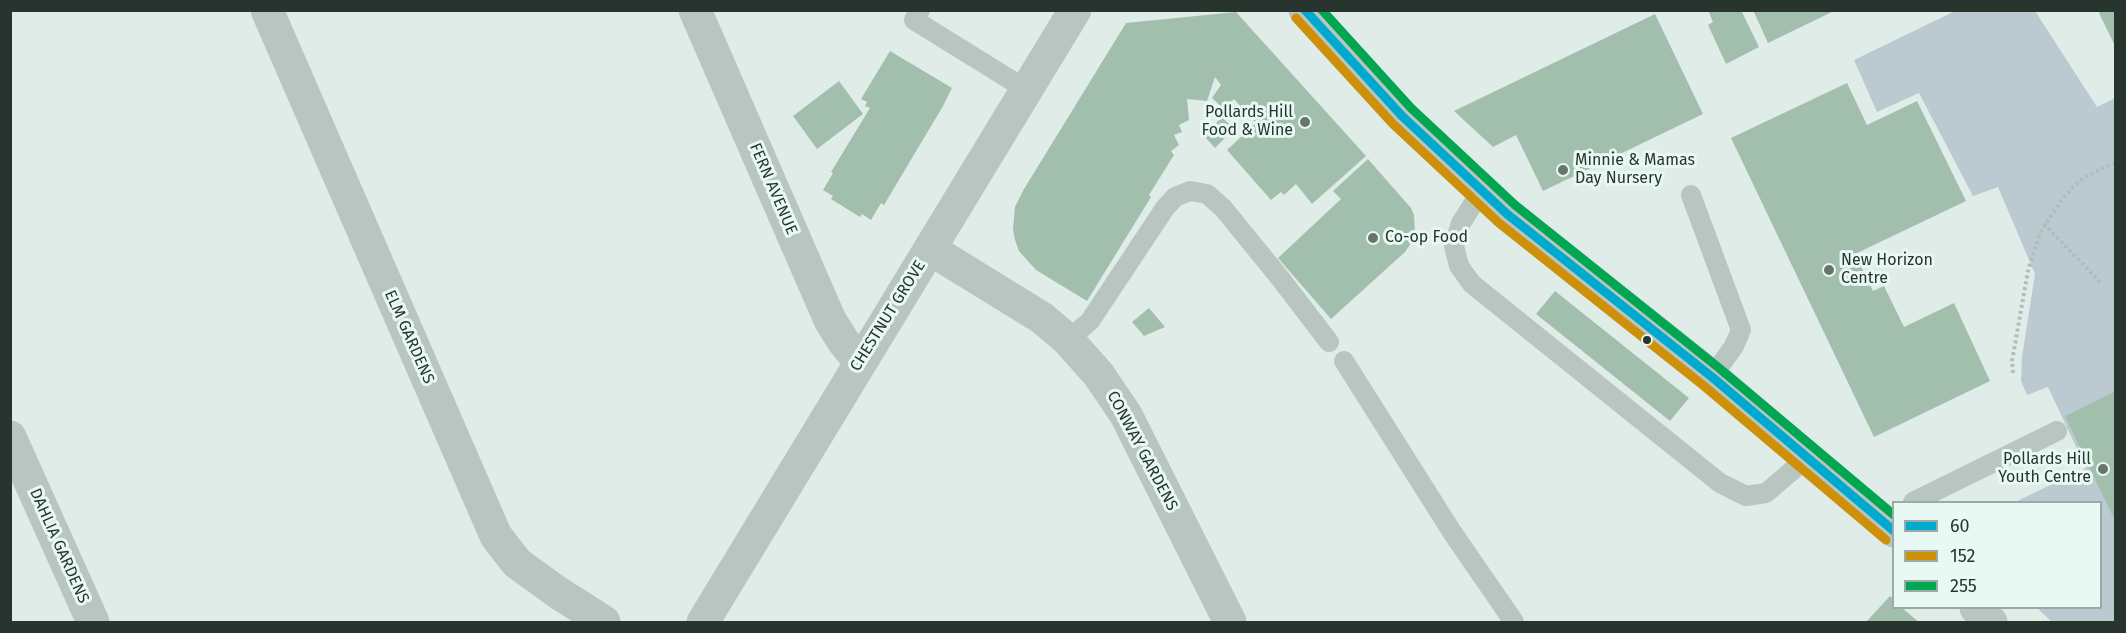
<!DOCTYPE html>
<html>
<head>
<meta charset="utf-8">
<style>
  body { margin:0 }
  #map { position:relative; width:2126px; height:633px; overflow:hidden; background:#e0ece8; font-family:"Fira Sans",sans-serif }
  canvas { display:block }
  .frame { position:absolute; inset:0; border:12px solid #28352e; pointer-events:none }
  .legend { position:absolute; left:1892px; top:501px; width:210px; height:108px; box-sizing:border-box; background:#e8f8f3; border:2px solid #9baaa4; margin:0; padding:8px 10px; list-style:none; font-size:18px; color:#28352e }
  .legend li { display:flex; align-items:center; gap:12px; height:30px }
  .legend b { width:30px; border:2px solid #9baaa4 }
</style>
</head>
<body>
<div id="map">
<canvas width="2126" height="633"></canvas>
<div class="frame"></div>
<ul class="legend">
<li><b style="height:8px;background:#00a9ce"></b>60</li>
<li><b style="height:8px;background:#ce8f09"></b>152</li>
<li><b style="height:8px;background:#00a651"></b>255</li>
</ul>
</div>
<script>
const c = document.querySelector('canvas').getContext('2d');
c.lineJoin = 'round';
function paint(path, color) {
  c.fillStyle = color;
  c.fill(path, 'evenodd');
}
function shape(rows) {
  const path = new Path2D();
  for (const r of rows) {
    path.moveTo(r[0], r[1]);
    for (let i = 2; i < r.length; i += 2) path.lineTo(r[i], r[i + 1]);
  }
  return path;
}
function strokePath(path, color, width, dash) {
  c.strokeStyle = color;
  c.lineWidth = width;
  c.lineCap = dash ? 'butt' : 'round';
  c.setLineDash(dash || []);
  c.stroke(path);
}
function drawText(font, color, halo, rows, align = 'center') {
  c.font = font + ' "Fira Sans",sans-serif';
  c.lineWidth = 6;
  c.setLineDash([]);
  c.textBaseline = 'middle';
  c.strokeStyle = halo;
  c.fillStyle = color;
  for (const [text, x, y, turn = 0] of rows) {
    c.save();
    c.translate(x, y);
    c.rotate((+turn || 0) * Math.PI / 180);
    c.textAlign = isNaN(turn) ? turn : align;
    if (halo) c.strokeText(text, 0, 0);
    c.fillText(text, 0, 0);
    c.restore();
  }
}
const green = shape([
  [1955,11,2035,11,2097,107,2115,98,2115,622,2052,622,2037,608,2100,608,2100,502,2015,502,2086,468,2048,387,2027,395,2021,381,2022,357,2035,274,1998,187,1973,196,1919,93,1877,112,1854,60]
]);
const building = shape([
  [1708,10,1741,10,1759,47,1726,64,1708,25,1713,22],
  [1753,10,1836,10,1768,43],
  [2102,10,2116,10,2116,48,2099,13],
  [1236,12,1366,156,1312,204,1296,184,1284,195,1281,192,1271,200,1227,150,1256,123,1234,99,1224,109,1212,98,1221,85,1215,77,1207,101,1187,99,1189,120,1179,125,1182,132,1174,135,1179,145,1171,151,1174,155,1149,195,1151,197,1087,301,1036,270,1019,251,1015,240,1013,229,1015,207,1024,189,1126,23],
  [1655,14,1703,114,1543,191,1516,135,1493,147,1454,111],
  [890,51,952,88,943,106,884,205,881,203,871,220,862,214,860,217,831,199,833,196,823,190,833,173,831,172,870,108,865,106,867,102,861,99],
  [839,81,863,114,817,149,793,116],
  [1847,83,1867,125,1917,101,1966,201,1855,254,1873,291,1884,286,1904,327,1954,303,1990,381,1874,437,1731,138],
  [1222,117,1234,129,1215,148,1204,136],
  [1368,159,1411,208,1414,215,1415,233,1413,240,1405,252,1331,319,1278,258,1341,199,1333,191],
  [1555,291,1689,398,1670,421,1536,314],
  [1149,308,1165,327,1144,336,1132,322],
  [2116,391,2116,523,2065,416],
  [1890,596,1894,600,1894,608,1902,608,1919,622,1866,622]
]);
const path = shape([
  [2044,224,2102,284],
  [2013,373,2012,361,2028,271,2040,233,2061,201,2074,186,2085,177,2116,162]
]);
const service = shape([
  [920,10,914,20,1027,90],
  [1482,190,1461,223,1454,246,1459,266,1472,284,1720,483,1746,496,1766,493,1808,457],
  [1691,195,1741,330,1734,346,1712,377],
  [1068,340,1090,321,1165,208,1175,197,1190,191,1207,194,1223,208,1280,278,1329,342],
  [1344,361,1452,532,1514,622],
  [1913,502,2057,431]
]);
const minor = shape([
  [267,10,496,536,517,563,557,592,604,622],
  [695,10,830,320,843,341,860,362],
  [930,249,1042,318,1068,340,1099,375,1126,415,1230,622],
  [10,437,93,622],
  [703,622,1075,10]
]);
const tertiary = shape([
  [1305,10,1402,116,1507,214,1712,377,1894,531],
  [1976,608,1991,622]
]);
const bus1 = shape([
  [1305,10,1402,116,1507,214,1712,377,1894,531]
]);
const bus2 = shape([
  [1296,18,1393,124,1499,223,1704,386,1886,540]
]);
const bus3 = shape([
  [1322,10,1411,108,1515,205,1719,368,1894,515]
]);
const markers = [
  [1305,122,6,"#68756f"],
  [1563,170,6,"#68756f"],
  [1373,238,6,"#68756f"],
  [1829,270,6,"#68756f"],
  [1647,340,5,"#28352e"],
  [2103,469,6,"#68756f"]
];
const poiNames = [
  ["Pollards Hill",1293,113,"right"],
  ["Food & Wine",1293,131,"right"],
  ["Minnie & Mamas",1575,161],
  ["Day Nursery",1575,179],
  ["Co-op Food",1385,238],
  ["New Horizon",1841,261],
  ["Centre",1841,279],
  ["Pollards Hill",2091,460,"right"],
  ["Youth Centre",2091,478,"right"]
];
const streetNames = [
  ["FERN AVENUE",773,189,67],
  ["CHESTNUT GROVE",888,316,-58],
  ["ELM GARDENS",409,337,66],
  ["CONWAY GARDENS",1142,451,62],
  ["DAHLIA GARDENS",59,546,66]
];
paint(green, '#bbcad1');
paint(building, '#a2bfae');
strokePath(path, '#b2bdb8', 4, [3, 3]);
strokePath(service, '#b9c5c0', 20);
strokePath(minor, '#b9c5c0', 33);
strokePath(tertiary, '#b9c5c0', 33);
strokePath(bus1, '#00a9ce', 9);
strokePath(bus2, '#ce8f09', 9);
strokePath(bus3, '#00a651', 9);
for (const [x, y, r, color] of markers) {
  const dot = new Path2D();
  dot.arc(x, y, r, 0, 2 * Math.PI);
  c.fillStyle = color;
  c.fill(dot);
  strokePath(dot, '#e8f8f3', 2);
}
drawText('16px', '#28352e', '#e8f8f3', poiNames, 'left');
drawText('16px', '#28352e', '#e8f8f3', streetNames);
</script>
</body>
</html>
